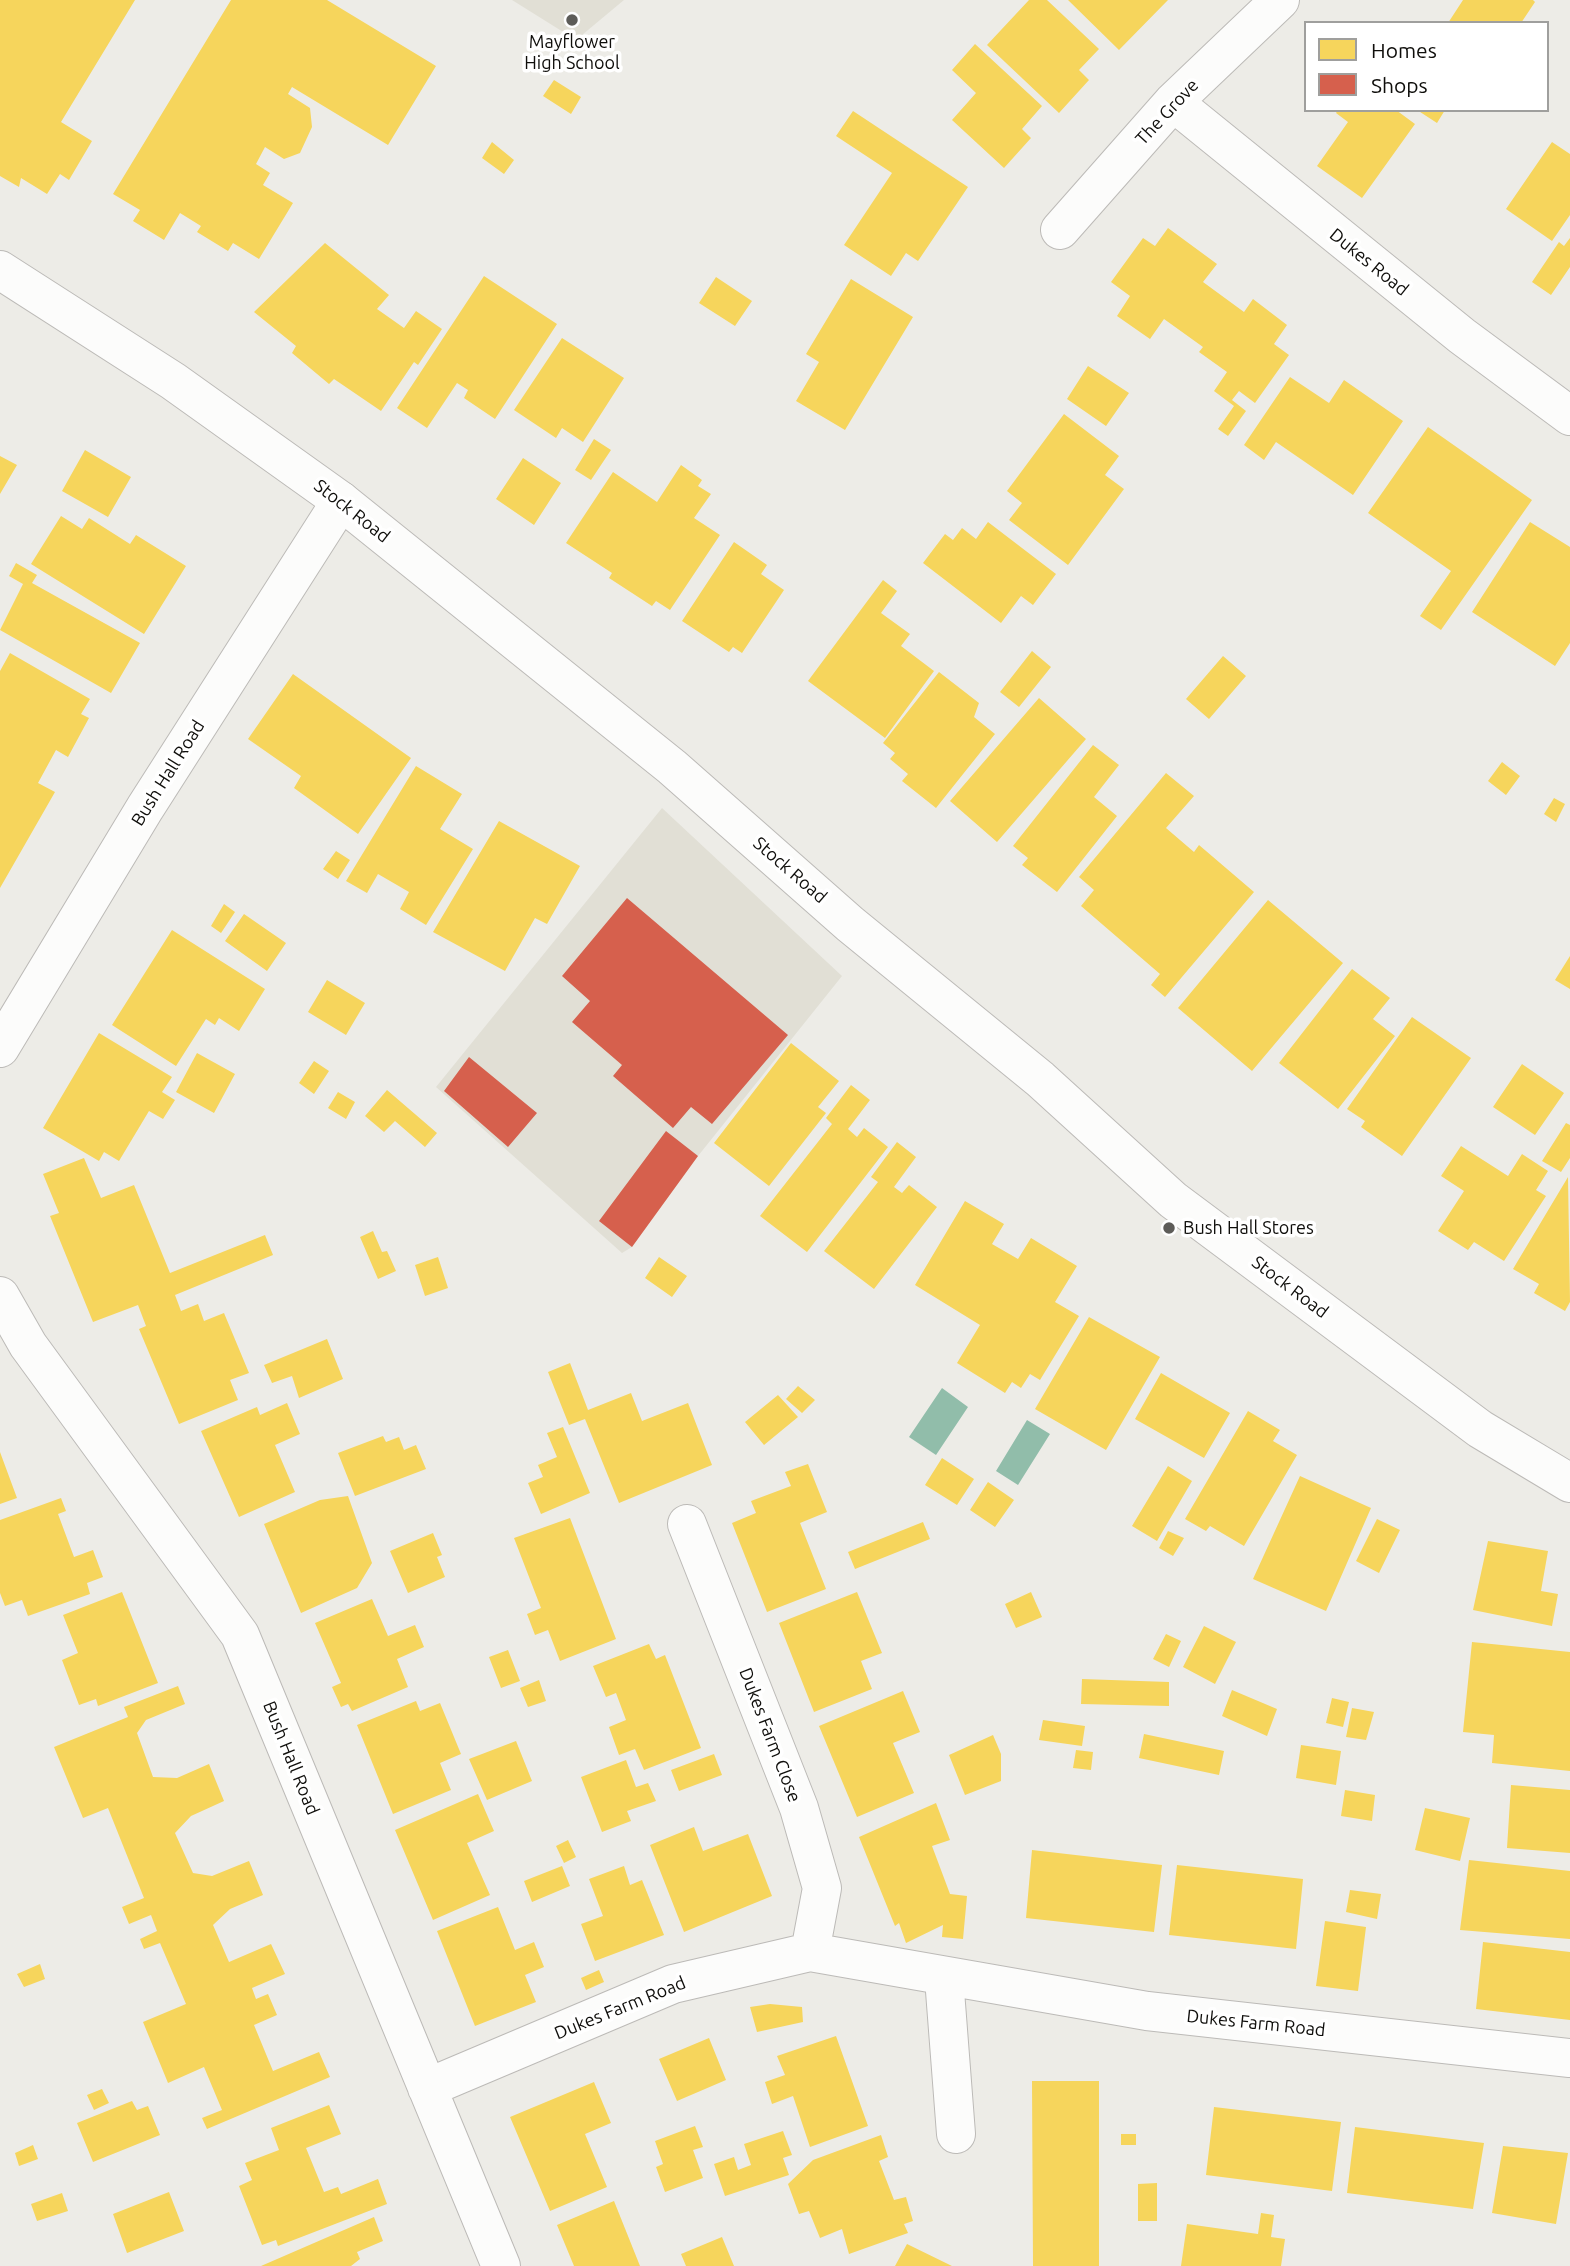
<!DOCTYPE html>
<html>
<head>
<meta charset="utf-8">
<style>
  body { margin:0 }
  #map { position:relative; width:1570px; height:2266px; overflow:hidden; background:#edece7; font-family:Ubuntu,sans-serif }
  canvas { display:block }
  .legend { position:absolute; left:1304px; top:21px; width:245px; height:91px; box-sizing:border-box; background:#fff; border:2px solid #9f9f9d; margin:0; padding:9px 12px; list-style:none; font-size:21px; color:#0f0e0b }
  .legend li { display:flex; align-items:center; gap:14px; height:35px }
  .legend b { width:35px; border:2px solid #9f9f9d }
</style>
</head>
<body>
<div id="map">
<canvas width="1570" height="2266"></canvas>
<ul class="legend">
<li><b style="height:19px;background:#f6d55c"></b>Homes</li>
<li><b style="height:19px;background:#d6604d"></b>Shops</li>
</ul>
</div>
<script>
const c = document.querySelector('canvas').getContext('2d');
c.lineJoin = 'round';
function paint(path, color) {
  c.fillStyle = color;
  c.fill(path, 'evenodd');
}
function shape(rows) {
  const path = new Path2D();
  for (const r of rows) {
    path.moveTo(r[0], r[1]);
    for (let i = 2; i < r.length; i += 2) path.lineTo(r[i], r[i + 1]);
  }
  return path;
}
function strokePath(path, color, width, dash) {
  c.strokeStyle = color;
  c.lineWidth = width;
  c.lineCap = dash ? 'butt' : 'round';
  c.setLineDash(dash || []);
  c.stroke(path);
}
function drawText(font, color, halo, rows, align = 'center') {
  c.font = font + ' Ubuntu,sans-serif';
  c.lineWidth = 7;
  c.setLineDash([]);
  c.textBaseline = 'middle';
  c.strokeStyle = halo;
  c.fillStyle = color;
  for (const [text, x, y, turn = 0] of rows) {
    c.save();
    c.translate(x, y);
    c.rotate((+turn || 0) * Math.PI / 180);
    c.textAlign = isNaN(turn) ? turn : align;
    if (halo) c.strokeText(text, 0, 0);
    c.fillText(text, 0, 0);
    c.restore();
  }
}
const built = shape([
  [512,0,624,0,576,40],
  [662,808,842,976,698,1156,632,1247,622,1253,436,1087]
]);
const water = shape([
  [942,1388,968,1407,936,1455,909,1437],
  [1027,1420,1050,1434,1018,1485,996,1471]
]);
const homes = shape([
  [0,0,135,0,61,122,92,141,69,180,60,174,47,194,21,178,19,187,0,176],
  [231,0,327,0,436,66,388,145,292,87,288,94,310,108,312,127,300,153,284,159,265,147,256,164,270,173,263,185,293,203,259,259,233,243,228,251,197,232,201,226,180,213,164,240,133,221,140,210,113,194],
  [1029,0,1047,0,1099,49,1079,70,1089,80,1059,113,987,45],
  [1068,0,1168,0,1119,50],
  [1463,0,1533,0,1535,2,1521,23,1448,23],
  [975,44,1042,106,1022,129,1031,138,1004,168,952,120,976,93,952,70],
  [554,80,581,97,571,114,543,96],
  [1338,110,1396,110,1415,124,1362,198,1317,166,1348,122,1336,113],
  [1417,110,1445,110,1437,123],
  [853,111,968,187,918,261,906,253,891,276,844,245,892,173,836,136],
  [492,142,514,160,504,174,482,158],
  [1552,142,1570,154,1570,215,1552,241,1506,209],
  [1168,228,1217,264,1203,282,1244,312,1253,299,1287,325,1274,344,1289,355,1255,403,1239,391,1232,400,1246,411,1228,436,1218,429,1234,406,1214,391,1227,372,1199,352,1203,347,1164,319,1150,339,1117,316,1130,296,1111,282,1143,238,1155,246],
  [1570,238,1570,267,1551,295,1532,282,1559,242,1564,246],
  [325,243,389,295,377,309,404,328,416,311,442,329,418,365,414,362,381,411,334,379,329,384,292,353,296,346,254,312],
  [484,276,557,324,495,419,464,398,468,390,457,383,427,428,397,408],
  [716,277,752,301,735,326,699,303],
  [851,279,913,317,845,430,796,401,819,362,806,354],
  [562,338,624,378,583,442,562,428,556,438,514,410],
  [1088,366,1129,393,1106,426,1067,399],
  [1290,377,1329,403,1344,380,1403,421,1353,495,1276,442,1264,460,1244,445],
  [1064,414,1119,456,1105,475,1124,489,1068,565,1009,520,1022,503,1007,491],
  [1428,427,1532,500,1441,630,1420,616,1451,571,1368,513],
  [594,439,611,450,591,480,575,470],
  [85,450,131,477,108,517,62,491],
  [0,456,17,465,0,494],
  [523,458,561,483,534,525,496,499],
  [681,465,702,480,698,486,711,494,694,518,720,535,670,610,656,601,652,606,609,578,612,573,566,543,613,472,657,502],
  [61,516,82,529,89,518,130,544,136,535,186,566,144,634,31,564],
  [988,522,1056,574,1033,605,1021,596,1001,623,923,563,945,534,953,540,962,528,976,539],
  [1530,522,1570,547,1570,643,1555,666,1472,612],
  [734,542,767,565,761,574,784,590,742,653,733,647,729,652,682,621],
  [16,563,37,575,32,583,140,643,111,693,0,630,23,584,9,576],
  [883,580,897,591,881,613,910,634,901,646,934,671,885,738,808,681],
  [1032,651,1051,667,1019,707,1000,692],
  [10,653,90,699,81,714,89,718,68,757,56,750,38,783,55,792,0,888,0,671],
  [1223,656,1246,676,1209,719,1186,699],
  [939,672,979,703,974,717,995,734,936,808,902,781,908,774,890,759,895,753,883,743],
  [293,674,411,758,358,834,294,788,301,776,248,739],
  [1039,698,1086,739,997,842,950,801],
  [1093,745,1119,765,1094,797,1117,816,1057,892,1022,865,1028,858,1013,846],
  [1502,762,1520,776,1506,795,1488,781],
  [416,766,462,794,440,829,473,849,426,925,400,909,409,892,378,874,367,893,346,881],
  [1166,773,1194,796,1166,828,1194,852,1199,845,1254,892,1165,997,1151,985,1160,974,1081,906,1094,890,1079,877],
  [1554,798,1565,804,1556,822,1544,814],
  [499,821,580,866,547,924,535,918,505,971,433,932],
  [336,851,350,860,338,879,323,869],
  [1268,900,1343,963,1252,1071,1178,1008],
  [224,904,235,912,221,933,211,926],
  [244,914,286,943,267,971,225,941],
  [172,930,265,989,239,1031,219,1018,215,1025,206,1019,176,1066,112,1025],
  [1570,956,1570,989,1555,980],
  [1352,969,1390,998,1373,1019,1395,1036,1338,1109,1279,1063],
  [327,980,365,1003,346,1035,308,1012],
  [1412,1017,1471,1058,1402,1156,1361,1127,1365,1121,1347,1109],
  [99,1033,172,1077,162,1092,175,1100,163,1119,149,1111,119,1161,104,1152,99,1161,43,1128],
  [791,1043,839,1081,818,1107,826,1113,769,1186,714,1143],
  [197,1053,235,1074,214,1113,176,1092],
  [314,1061,329,1071,314,1094,299,1083],
  [1522,1064,1564,1093,1535,1135,1493,1107],
  [851,1085,870,1100,848,1129,857,1137,864,1128,888,1147,807,1252,760,1216,832,1124,826,1118],
  [387,1090,437,1133,425,1147,395,1121,384,1132,365,1116],
  [338,1092,355,1102,346,1119,328,1108],
  [1566,1123,1570,1125,1570,1158,1561,1172,1542,1161],
  [897,1142,916,1157,894,1187,902,1193,909,1185,937,1207,874,1289,824,1251,878,1182,871,1177],
  [1461,1146,1508,1176,1522,1154,1548,1171,1536,1190,1546,1196,1504,1261,1474,1242,1468,1250,1438,1231,1464,1191,1441,1176],
  [84,1158,101,1198,134,1185,170,1273,265,1235,273,1255,175,1295,181,1311,198,1304,204,1321,224,1313,249,1373,230,1380,238,1400,179,1424,139,1329,146,1326,138,1305,93,1322,50,1216,59,1213,43,1174],
  [1568,1177,1570,1302,1565,1311,1534,1293,1539,1284,1513,1269],
  [965,1201,1004,1224,992,1244,1018,1259,1031,1238,1077,1266,1055,1302,1079,1316,1040,1380,1030,1374,1021,1388,1012,1382,1005,1393,957,1363,980,1325,915,1285],
  [373,1231,382,1252,387,1251,396,1271,378,1279,360,1237],
  [438,1257,448,1288,425,1296,415,1265],
  [659,1257,687,1276,672,1297,645,1278],
  [1089,1317,1160,1357,1106,1450,1035,1409],
  [327,1339,343,1379,299,1398,292,1376,272,1383,264,1365],
  [570,1363,588,1410,631,1393,642,1421,688,1403,712,1465,619,1503,585,1419,569,1425,548,1372],
  [1161,1373,1230,1413,1204,1458,1135,1419],
  [798,1386,815,1400,802,1413,786,1399],
  [778,1395,798,1417,764,1445,745,1422],
  [287,1403,300,1434,275,1445,295,1492,239,1517,201,1431,257,1407,260,1415],
  [1248,1411,1280,1430,1273,1441,1297,1455,1244,1546,1210,1526,1206,1531,1185,1519],
  [563,1427,590,1493,541,1514,528,1483,543,1477,538,1465,557,1457,547,1433],
  [383,1436,386,1442,399,1437,404,1450,416,1445,426,1469,355,1496,338,1453],
  [0,1452,17,1498,0,1504],
  [942,1458,974,1479,957,1505,925,1485],
  [808,1464,827,1512,800,1523,826,1589,767,1612,732,1523,756,1513,751,1501,791,1486,785,1472],
  [1168,1466,1192,1481,1157,1541,1132,1526],
  [1300,1476,1371,1508,1326,1611,1253,1579],
  [988,1482,1014,1500,995,1527,970,1510],
  [348,1496,372,1563,357,1588,301,1613,264,1524,320,1500],
  [61,1498,66,1511,58,1514,74,1557,93,1550,103,1577,87,1583,90,1594,28,1616,22,1600,5,1606,0,1593,0,1520],
  [570,1518,616,1639,560,1661,548,1630,535,1635,527,1614,541,1608,514,1538],
  [1377,1519,1400,1530,1379,1573,1356,1561],
  [923,1522,930,1539,855,1569,848,1552],
  [1168,1531,1184,1538,1173,1556,1159,1548],
  [433,1533,442,1555,437,1557,445,1577,408,1593,390,1551],
  [1488,1541,1548,1551,1541,1591,1558,1594,1552,1626,1473,1610],
  [122,1592,158,1683,98,1706,96,1699,79,1705,62,1660,78,1653,63,1615],
  [857,1592,882,1653,861,1661,872,1689,814,1712,779,1623],
  [1031,1592,1042,1617,1016,1628,1005,1604],
  [372,1599,388,1636,415,1625,424,1647,397,1659,408,1687,352,1711,348,1704,341,1707,332,1687,341,1683,315,1623],
  [1204,1626,1236,1642,1215,1684,1183,1667],
  [1166,1634,1181,1641,1169,1667,1153,1659],
  [1472,1642,1570,1652,1570,1771,1492,1763,1494,1735,1463,1732],
  [649,1644,656,1659,665,1655,701,1748,644,1770,635,1749,619,1755,609,1727,626,1720,616,1693,606,1697,593,1666],
  [508,1650,520,1681,501,1688,489,1657],
  [1082,1679,1169,1682,1169,1706,1081,1704],
  [539,1680,546,1701,528,1707,520,1688],
  [178,1686,185,1704,146,1720,137,1733,153,1777,177,1778,209,1764,224,1801,191,1816,175,1833,193,1873,212,1876,249,1861,263,1895,230,1909,213,1925,229,1962,271,1944,285,1974,252,1988,256,1999,268,1994,277,2015,254,2025,273,2071,319,2052,330,2077,207,2129,202,2118,222,2110,204,2067,168,2083,143,2022,186,2004,160,1943,144,1949,140,1939,157,1931,151,1915,129,1924,122,1907,144,1898,108,1808,83,1818,54,1747,128,1717,124,1707],
  [1232,1690,1277,1709,1267,1736,1222,1716],
  [903,1691,920,1732,893,1743,914,1793,857,1817,819,1726],
  [1332,1698,1349,1702,1343,1727,1326,1723],
  [416,1701,420,1711,440,1703,461,1754,440,1763,451,1790,393,1814,357,1725],
  [1352,1708,1374,1712,1366,1740,1346,1737],
  [1043,1720,1085,1726,1082,1746,1039,1740],
  [1144,1734,1224,1751,1219,1775,1139,1758],
  [993,1735,1001,1754,1001,1781,965,1795,949,1755],
  [516,1741,532,1781,487,1800,469,1759],
  [1301,1745,1341,1751,1336,1785,1296,1778],
  [1076,1750,1093,1752,1091,1770,1073,1768],
  [714,1754,722,1775,679,1791,671,1770],
  [626,1760,636,1787,648,1783,656,1801,627,1811,631,1821,602,1832,581,1777],
  [1511,1785,1570,1790,1570,1853,1507,1848],
  [1345,1790,1375,1795,1372,1821,1341,1816],
  [478,1794,494,1831,467,1843,490,1895,433,1920,395,1830],
  [936,1803,950,1840,932,1846,950,1894,967,1896,963,1939,942,1937,943,1925,906,1943,899,1923,895,1926,859,1837],
  [1425,1808,1470,1818,1460,1861,1415,1850],
  [694,1827,703,1851,748,1834,772,1896,684,1932,650,1845],
  [568,1840,576,1857,564,1863,556,1846],
  [1032,1850,1162,1865,1154,1932,1026,1918],
  [1469,1860,1570,1871,1570,1939,1460,1930],
  [1177,1865,1303,1879,1296,1949,1169,1935],
  [562,1866,570,1886,532,1902,524,1881],
  [624,1866,630,1885,642,1880,664,1935,595,1961,581,1924,603,1916,589,1879],
  [1350,1890,1381,1894,1377,1919,1346,1912],
  [498,1907,515,1950,534,1942,544,1967,525,1975,536,2002,475,2026,437,1931],
  [1325,1921,1366,1927,1358,1991,1316,1986],
  [1483,1942,1570,1952,1570,2020,1476,2009],
  [40,1964,45,1979,24,1987,17,1974],
  [599,1970,604,1982,586,1990,581,1978],
  [770,2004,802,2007,803,2022,757,2032,750,2007],
  [836,2036,868,2126,810,2147,793,2096,772,2104,765,2082,785,2075,777,2056],
  [709,2038,726,2080,677,2101,659,2059],
  [1032,2081,1099,2081,1099,2266,1033,2266],
  [594,2082,611,2123,585,2134,607,2187,550,2211,510,2117],
  [102,2089,109,2103,94,2110,87,2095],
  [132,2101,137,2110,148,2106,160,2135,93,2162,77,2123],
  [329,2105,341,2134,306,2148,324,2192,338,2187,341,2194,378,2179,387,2204,278,2246,276,2240,262,2245,239,2186,252,2180,245,2163,279,2150,271,2128],
  [1214,2107,1341,2122,1332,2191,1206,2175],
  [695,2126,703,2147,693,2150,703,2178,665,2192,656,2167,663,2164,655,2141],
  [1355,2127,1484,2143,1473,2209,1347,2193],
  [783,2131,792,2155,783,2158,789,2175,725,2196,714,2164,734,2157,738,2170,751,2165,744,2144],
  [1121,2134,1136,2134,1136,2145,1121,2145],
  [881,2135,888,2157,879,2161,894,2200,906,2197,913,2221,904,2224,908,2233,849,2254,842,2229,820,2238,809,2211,799,2214,788,2184,813,2160],
  [33,2145,38,2159,19,2166,15,2153],
  [1503,2146,1568,2153,1556,2224,1492,2213],
  [1157,2183,1157,2221,1138,2221,1138,2184],
  [169,2192,184,2231,127,2253,113,2214],
  [62,2193,68,2211,37,2221,31,2204],
  [614,2201,640,2266,574,2266,557,2225],
  [1261,2213,1274,2215,1271,2237,1285,2239,1281,2266,1181,2266,1187,2224,1258,2234],
  [374,2217,383,2241,357,2252,360,2259,351,2266,261,2266],
  [722,2237,734,2266,686,2266,681,2254],
  [907,2244,952,2266,895,2266]
]);
const shops = shape([
  [627,898,788,1035,712,1124,691,1107,673,1128,613,1076,622,1065,572,1022,590,1001,562,976],
  [469,1057,537,1113,508,1147,444,1091],
  [666,1131,698,1156,632,1247,599,1221]
]);
const minor = shape([
  [1173,102,1462,336,1570,416],
  [1060,230,1173,102,1280,0],
  [0,1048,145,808,341,501],
  [0,1296,28,1345,240,1635,501,2266],
  [687,1524,799,1808,822,1888,810,1952],
  [944,1978,956,2134],
  [427,2088,673,1984,810,1952,1147,2011,1570,2058]
]);
const secondary = shape([
  [0,270,173,381,341,501,672,767,850,924,1040,1079,1173,1200,1480,1429,1570,1483]
]);
const markers = [
  [572,20,7,"#5d5c58"],
  [1169,1228,7,"#5d5c58"]
];
const poiNames = [
  ["Mayflower",572,42],
  ["High School",572,63],
  ["Bush Hall Stores",1183,1228,"left"]
];
const streetNames = [
  ["The Grove",1167,112,-47],
  ["Dukes Road",1369,262,39],
  ["Stock Road",352,511,38],
  ["Bush Hall Road",168,773,-58],
  ["Stock Road",790,870,41],
  ["Stock Road",1290,1287,37],
  ["Dukes Farm Close",770,1735,69],
  ["Bush Hall Road",291,1758,68],
  ["Dukes Farm Road",620,2008,-22],
  ["Dukes Farm Road",1256,2023,6]
];
paint(built, '#e1dfd5');
paint(water, '#91bdaa');
paint(homes, '#f6d55c');
paint(shops, '#d6604d');
strokePath(minor, '#bcbab7', 40);
strokePath(secondary, '#bcbab7', 40);
strokePath(minor, '#fcfcfb', 38);
strokePath(secondary, '#fcfcfb', 38);
for (const [x, y, r, color] of markers) {
  const dot = new Path2D();
  dot.arc(x, y, r, 0, 2 * Math.PI);
  c.fillStyle = color;
  c.fill(dot);
  strokePath(dot, '#fff', 2.5);
}
drawText('18px', '#0f0e0b', '#fff', poiNames);
drawText('18px', '#0f0e0b', '#fff', streetNames);
</script>
</body>
</html>
